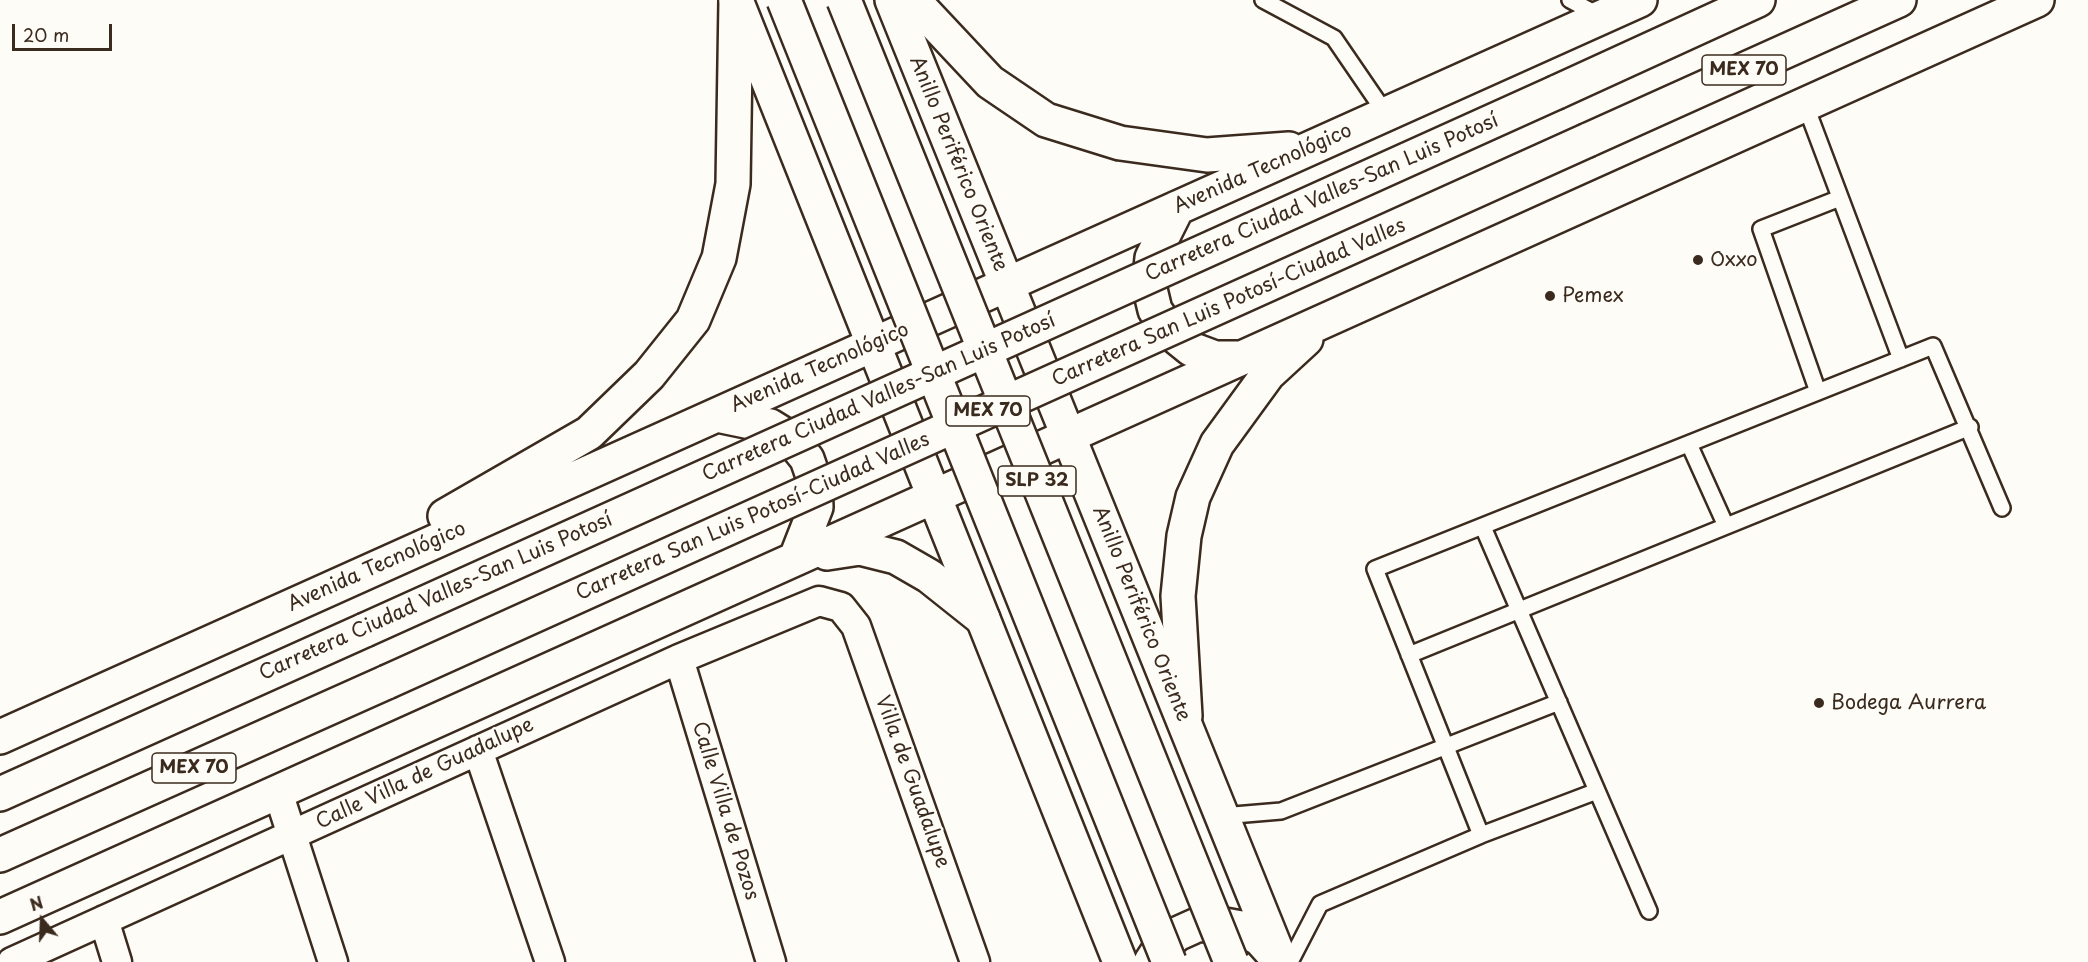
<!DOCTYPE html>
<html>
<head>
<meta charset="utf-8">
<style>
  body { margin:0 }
  #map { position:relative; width:2088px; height:962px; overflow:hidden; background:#fdfcf7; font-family:"Playpen Sans",sans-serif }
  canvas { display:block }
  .north { position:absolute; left:12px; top:890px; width:60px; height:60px; -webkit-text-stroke:4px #fdfcf7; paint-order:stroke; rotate:341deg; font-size:16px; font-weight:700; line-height:24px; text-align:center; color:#3b2a1e }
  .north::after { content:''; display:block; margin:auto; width:21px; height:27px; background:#3b2a1e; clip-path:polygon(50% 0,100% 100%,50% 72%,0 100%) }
  .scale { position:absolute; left:12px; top:24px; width:100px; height:27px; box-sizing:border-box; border:3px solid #3b2a1e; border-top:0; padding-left:8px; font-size:18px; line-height:21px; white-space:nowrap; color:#3b2a1e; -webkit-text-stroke:4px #fdfcf7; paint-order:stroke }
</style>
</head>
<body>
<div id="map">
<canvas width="2088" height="962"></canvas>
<div class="north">N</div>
<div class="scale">20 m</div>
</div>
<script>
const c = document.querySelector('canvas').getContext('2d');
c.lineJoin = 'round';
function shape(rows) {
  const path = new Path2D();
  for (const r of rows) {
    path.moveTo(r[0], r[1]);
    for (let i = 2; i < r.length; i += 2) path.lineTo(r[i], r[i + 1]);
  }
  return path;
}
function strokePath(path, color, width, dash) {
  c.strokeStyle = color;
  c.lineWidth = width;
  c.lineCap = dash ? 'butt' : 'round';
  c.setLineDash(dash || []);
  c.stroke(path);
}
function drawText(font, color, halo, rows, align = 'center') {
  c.font = font + ' "Playpen Sans",sans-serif';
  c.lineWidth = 5;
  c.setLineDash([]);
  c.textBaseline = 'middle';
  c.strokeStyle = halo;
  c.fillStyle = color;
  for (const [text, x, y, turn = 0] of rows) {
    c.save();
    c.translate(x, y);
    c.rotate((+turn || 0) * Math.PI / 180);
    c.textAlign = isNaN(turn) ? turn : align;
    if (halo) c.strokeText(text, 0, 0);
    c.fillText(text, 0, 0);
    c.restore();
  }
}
const service = shape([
  [1263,0,1334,38,1386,114],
  [1570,0,1600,16],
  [1805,104,1901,359],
  [1818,392,1761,229,1840,198],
  [1689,444,1726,526],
  [1483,527,1649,911],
  [1409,655,1970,427],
  [1222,816,1281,811,1559,702],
  [1481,835,1375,569,1933,346,2002,508],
  [1290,962,1320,904,1481,835,1597,791]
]);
const minor = shape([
  [679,659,771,962],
  [478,750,550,962],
  [278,792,333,962],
  [104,920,117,962],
  [12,962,679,659,819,601,841,607,856,626,975,962]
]);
const tertiary = shape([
  [913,0,990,82,1046,120,1120,143,1207,155,1289,149],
  [1177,208,1152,258,1149,285,1155,310,1170,332,1191,349,1215,358,1241,358],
  [717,415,770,426,791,439,807,459,815,482,816,507,796,558],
  [445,516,589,433,649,375,693,320,719,258,733,184,736,0],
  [827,553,860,548,896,557,929,576,983,619],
  [1185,716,1178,596,1184,536,1193,497,1217,444,1268,374,1306,339],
  [0,737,1640,0],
  [0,917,2037,0]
]);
const secondary = shape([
  [736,0,1120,962],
  [892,0,1281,962],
  [1151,962,1160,948,1177,934,1197,925,1219,924,1241,928,1260,939,1277,958]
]);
const primary = shape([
  [1557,92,1758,0],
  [1588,140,1899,0],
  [0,794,365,630],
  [0,855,387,682]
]);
const primaryBridge = shape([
  [365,630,1557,92],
  [387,682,1588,140]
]);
const trunkBridge = shape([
  [784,0,1169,962],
  [844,0,1231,962]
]);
const markers = [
  [1698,260,6,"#3b2a1e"],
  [1550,296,6,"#3b2a1e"],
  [1819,703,6,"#3b2a1e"]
];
const shields = [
  [1744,70,84],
  [988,411,84],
  [1037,481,78],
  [194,768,84]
];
const shieldNames = [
  ["MEX 70",1744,70],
  ["MEX 70",988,411],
  ["SLP 32",1037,481],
  ["MEX 70",194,768]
];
const streetNames = [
  ["Anillo Periférico Oriente",958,164,68],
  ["Avenida Tecnológico",1263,169,-24],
  ["Carretera Ciudad Valles-San Luis Potosí",1322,198,-24],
  ["Carretera San Luis Potosí-Ciudad Valles",1229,303,-24],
  ["Avenida Tecnológico",820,368,-24],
  ["Carretera Ciudad Valles-San Luis Potosí",879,398,-24],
  ["Carretera San Luis Potosí-Ciudad Valles",753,517,-24],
  ["Avenida Tecnológico",377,567,-24],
  ["Carretera Ciudad Valles-San Luis Potosí",436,597,-24],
  ["Anillo Periférico Oriente",1141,614,68],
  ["Calle Villa de Guadalupe",425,774,-25],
  ["Villa de Guadalupe",912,782,70],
  ["Calle Villa de Pozos",725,811,73]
];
const poiNames = [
  ["Oxxo",1710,260],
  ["Pemex",1562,296],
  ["Bodega Aurrera",1831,703]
];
strokePath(service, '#3b2a1e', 20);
strokePath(minor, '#3b2a1e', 33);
strokePath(tertiary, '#3b2a1e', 38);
strokePath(secondary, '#3b2a1e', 38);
strokePath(primary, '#3b2a1e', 38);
strokePath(service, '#fdfcf7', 15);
strokePath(minor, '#fdfcf7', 28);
strokePath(tertiary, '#fdfcf7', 33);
strokePath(secondary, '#fdfcf7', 33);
strokePath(primary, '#fdfcf7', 33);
strokePath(primaryBridge, '#3b2a1e', 38, []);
strokePath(trunkBridge, '#3b2a1e', 38, []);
strokePath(primaryBridge, '#fdfcf7', 33);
strokePath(trunkBridge, '#fdfcf7', 33);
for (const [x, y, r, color] of markers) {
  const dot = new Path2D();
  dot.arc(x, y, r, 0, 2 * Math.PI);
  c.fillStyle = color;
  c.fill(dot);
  strokePath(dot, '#fdfcf7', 2);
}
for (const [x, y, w] of shields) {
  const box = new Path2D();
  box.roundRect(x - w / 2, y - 15, w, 30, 4.5);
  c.fillStyle = '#fdfcf7';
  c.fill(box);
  strokePath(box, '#3b2a1e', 1.5);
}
drawText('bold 18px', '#3b2a1e', null, shieldNames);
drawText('20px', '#3b2a1e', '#fdfcf7', streetNames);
drawText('20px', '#3b2a1e', '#fdfcf7', poiNames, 'left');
</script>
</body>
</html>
